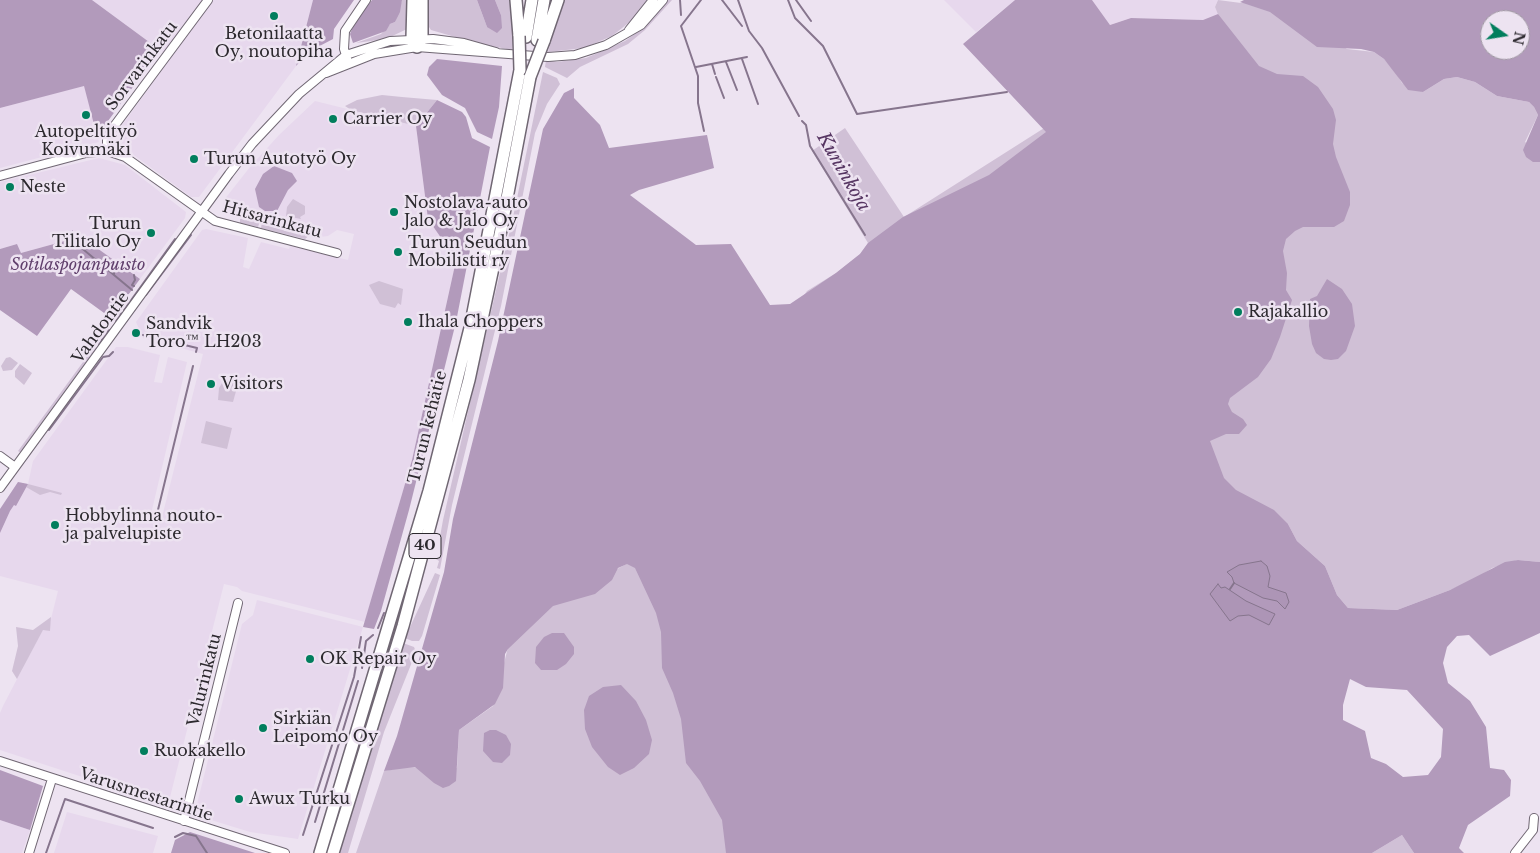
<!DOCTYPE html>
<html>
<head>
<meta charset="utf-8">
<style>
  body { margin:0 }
  #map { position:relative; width:1540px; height:853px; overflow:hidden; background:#ede3f1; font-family:"Libre Baskerville",serif }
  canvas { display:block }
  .north { position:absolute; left:1480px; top:10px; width:50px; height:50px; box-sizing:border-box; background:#ede3f1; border:1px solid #a099a3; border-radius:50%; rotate:103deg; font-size:14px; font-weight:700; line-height:20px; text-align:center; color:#2c292e }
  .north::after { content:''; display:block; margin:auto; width:18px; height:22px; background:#017e5d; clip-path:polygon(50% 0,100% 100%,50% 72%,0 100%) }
</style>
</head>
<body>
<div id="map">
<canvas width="1540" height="853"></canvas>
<div class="north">N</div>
</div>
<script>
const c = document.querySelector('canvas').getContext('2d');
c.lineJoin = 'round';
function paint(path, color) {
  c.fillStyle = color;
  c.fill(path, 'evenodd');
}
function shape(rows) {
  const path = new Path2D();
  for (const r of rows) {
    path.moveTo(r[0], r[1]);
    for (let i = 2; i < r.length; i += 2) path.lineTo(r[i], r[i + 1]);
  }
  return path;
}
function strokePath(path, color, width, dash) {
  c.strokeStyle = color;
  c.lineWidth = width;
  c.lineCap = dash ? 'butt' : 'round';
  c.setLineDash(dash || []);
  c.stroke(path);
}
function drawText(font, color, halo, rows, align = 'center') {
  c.font = font + ' "Libre Baskerville",serif';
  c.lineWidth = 5;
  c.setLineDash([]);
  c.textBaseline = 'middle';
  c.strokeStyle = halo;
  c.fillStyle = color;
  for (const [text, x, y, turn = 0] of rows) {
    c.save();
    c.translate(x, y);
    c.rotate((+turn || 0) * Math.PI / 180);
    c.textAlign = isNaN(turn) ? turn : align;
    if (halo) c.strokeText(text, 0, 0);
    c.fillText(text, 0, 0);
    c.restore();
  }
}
const built = shape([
  [92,0,313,0,296,66,199,197,191,197,120,145,117,132,171,58],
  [944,0,1015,0,976,32],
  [1092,0,1218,0,1215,7,1218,14,1203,20,1131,18,1110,25],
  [84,85,99,142,0,168,0,108],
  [315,101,416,126,428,219,448,248,457,256,412,460,365,622,242,591,237,587,224,584,168,805,0,750,0,713,3,706,43,629,50,631,50,623,58,591,0,576,0,509,18,482,28,484,33,461,116,347,128,347,160,355,154,382,162,383,168,357,187,362,151,514,154,522,157,522,159,517,162,517,203,354,143,338,136,322,202,230,206,229,248,238,243,267,249,269,261,242,289,249,290,246,348,260,354,234,337,230,328,236,320,237,229,214,223,206,224,200,250,167,279,135],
  [99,158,125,165,186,212,185,218,140,279,72,230,72,239,21,253,17,244,0,249,0,182],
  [257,600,363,627,298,839,250,832,198,816,195,812,242,624,253,615],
  [67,812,158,836,153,853,54,853],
  [0,820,30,830,22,853,0,853]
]);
const green = shape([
  [402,0,411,0,407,29,386,39,356,43,381,34,390,24,395,22],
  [425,0,477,0,487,27,501,15,495,0,513,0,514,30,512,50,476,43,431,30,425,21],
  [562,0,649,0,636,17,612,36,584,48,548,52],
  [666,0,672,0,645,30,628,44,580,67,567,78,545,67,546,60,557,62,586,58,625,41,643,28],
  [1218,0,1241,3,1268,0,1347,49,1374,52,1384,59,1395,71,1402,83,1423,92,1444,79,1457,77,1475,82,1497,96,1529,102,1534,107,1538,115,1525,142,1540,151,1540,562,1518,560,1492,568,1474,580,1450,590,1397,610,1348,608,1337,595,1325,566,1297,541,1288,524,842,853,356,853,384,771,404,767,457,768,459,730,493,706,513,628,626,564,807,291,836,273,860,254,868,243,812,151,845,128,904,217,1219,17,1215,7],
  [543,72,557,78,560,84,547,104,535,133,501,306,452,505,440,569,437,568,439,561,436,559,443,520,515,208],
  [382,95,402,97,437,100,416,126,351,110,345,106,357,100],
  [293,199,305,206,305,214,300,217,301,219,286,216,287,207],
  [240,216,260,221,258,227,240,223],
  [262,222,311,234,305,239,261,228],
  [379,281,403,289,401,305,398,303,395,308,380,304,369,285],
  [94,347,98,348,21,453,18,451],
  [10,357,18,363,12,370,3,371,1,366,6,358],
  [20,364,32,373,24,385,15,377,15,371],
  [230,379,238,384,233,402,218,400,219,388,224,380],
  [206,421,232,428,227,449,201,443],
  [28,484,62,493,61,495,50,492,40,495,26,487],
  [435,573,440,575,422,636,419,641,412,641,405,638],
  [51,617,50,631,43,630,17,679,12,671,18,646,16,627,33,630],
  [403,643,414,647,416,652,384,732,348,853,339,853],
  [1402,835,1414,853,1372,853]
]);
const forest = shape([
  [0,0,92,0,160,50,97,136,84,86,0,108],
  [313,0,354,0,334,29,333,39,310,51,296,66],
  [372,0,402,0,400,12,395,22,390,24,386,31,353,43,350,34,355,22],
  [477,0,495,0,501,15,502,28,497,33,487,27],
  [1015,0,1092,0,1110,25,1131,18,1203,20,1218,14,1259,66,1277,74,1303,76,1318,87,1333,109,1336,120,1333,144,1336,157,1350,192,1350,205,1344,221,1334,227,1303,227,1295,231,1286,239,1283,251,1287,273,1286,290,1292,300,1280,337,1271,359,1258,377,1230,398,1228,404,1232,412,1243,419,1247,425,1239,434,1226,434,1210,441,1224,478,1236,490,1274,510,1288,524,1297,541,1325,566,1337,595,1348,608,1397,610,1450,590,1505,562,1518,560,1540,562,1540,633,1490,656,1469,635,1457,636,1447,647,1443,663,1448,683,1470,701,1486,727,1490,768,1504,770,1511,780,1510,796,1468,825,1459,848,1464,853,1414,853,1402,835,1372,853,726,853,722,820,700,781,686,763,681,719,673,693,662,668,661,632,656,613,635,568,627,564,618,568,612,580,595,594,553,606,508,649,505,654,503,688,495,704,459,730,456,781,449,786,443,788,434,783,415,767,384,771,397,736,444,572,453,519,498,341,543,129,564,93,574,88,574,98,600,125,609,148,707,135,714,168,639,190,630,195,696,245,731,244,770,305,790,304,836,273,860,254,868,243,903,217,989,175,1046,132,963,44],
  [1350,679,1366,687,1407,690,1443,729,1441,757,1428,775,1403,777,1386,764,1371,758,1365,731,1343,720,1343,705],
  [1244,0,1540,0,1540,162,1533,162,1526,157,1523,150,1538,115,1534,107,1529,102,1497,96,1475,82,1457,77,1444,79,1423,92,1408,90,1384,59,1374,52,1361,49,1317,47,1270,12,1240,2],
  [1490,20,1520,20,1520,50,1490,50],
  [437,59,502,66,499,107,492,139,477,132,465,108,442,95,427,75,429,67],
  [437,100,462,112,466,117,472,138,490,147,456,322,409,510,381,611,374,629,363,627,412,460,457,256,448,248,428,219,416,126],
  [274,166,292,173,297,181,288,190,277,211,265,211,259,207,255,189,263,174],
  [72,230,140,279,111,318,71,289,37,336,0,310,0,249,17,244,21,253,72,239],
  [1327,279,1342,289,1352,304,1355,326,1346,351,1338,359,1331,360,1324,359,1316,353,1312,344,1309,326,1310,299,1317,296],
  [18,482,28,484,16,506,14,505,10,511,0,533,0,509],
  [552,633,564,633,574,647,574,654,566,664,557,670,541,670,535,663,536,647,544,637],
  [621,685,636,701,646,720,652,740,649,754,634,768,620,775,608,767,592,747,585,729,584,710,589,696,603,687],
  [490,730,496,730,506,735,511,744,510,755,502,763,493,762,483,751,484,733],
  [0,770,43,786,30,830,0,820],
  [190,832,255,853,171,853,175,840]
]);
const water = shape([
  [1261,561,1267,566,1270,576,1268,587,1286,593,1289,602,1285,609,1277,601,1263,598,1234,583,1232,577,1227,572,1239,565,1261,561],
  [1218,584,1221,588,1225,587,1246,601,1275,614,1269,625,1249,615,1238,616,1230,621,1210,594,1218,584]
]);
const stream = shape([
  [680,0,681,15],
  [701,0,681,26,698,76,698,103,704,131],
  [722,0,742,26],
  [738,0,749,31,762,48,799,116],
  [788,0,795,18,823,46,857,114,1007,92],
  [796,0,811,21],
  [742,59,758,104],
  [726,62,737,90],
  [712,64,715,74],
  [696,67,747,57],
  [716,77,724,98],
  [802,121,806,125,810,146,865,235],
  [72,240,132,290],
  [114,274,115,262],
  [134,275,135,280,132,285,134,286],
  [146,295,191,235],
  [124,310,175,239],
  [116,321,121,313],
  [143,335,197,348,196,352],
  [99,344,109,330],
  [49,430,103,357,109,356,113,352],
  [156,518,193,366],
  [1230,589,1234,583],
  [378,628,384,613],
  [362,668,366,641,373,635],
  [315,822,358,681],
  [303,835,354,677,361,637],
  [175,837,183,833,196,836,207,853],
  [46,853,65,799,153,828]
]);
const minor = shape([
  [629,30,653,0],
  [347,58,344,49,345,31,366,0],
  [326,73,374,54,417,47,548,57,575,55,606,45,641,25,663,0],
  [107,151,107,140,112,129,208,0],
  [0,176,86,153,107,151,125,157,215,221,337,253],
  [0,456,15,467],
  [0,488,229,174,252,144,299,94,346,55,390,41,433,39,464,43,496,52],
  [0,761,285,853],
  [184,821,238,603],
  [29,853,52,779],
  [1515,853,1533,830,1534,818]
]);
const highway = shape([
  [413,0,412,38,417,47],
  [516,0,519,36],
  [526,37,532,0],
  [537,40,544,0],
  [544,41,558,0],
  [417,47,422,38,422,0],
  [320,853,429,491,470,328,520,70],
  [333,853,403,626,469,380,500,235,530,77]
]);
const highwayBridge = shape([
  [519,36,520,70],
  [530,77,544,41]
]);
const markers = [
  [274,16,5,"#017e5d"],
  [86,115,5,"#017e5d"],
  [333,119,5,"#017e5d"],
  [194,159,5,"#017e5d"],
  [10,187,5,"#017e5d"],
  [394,212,5,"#017e5d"],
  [151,233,5,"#017e5d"],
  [398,252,5,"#017e5d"],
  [1238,312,5,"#017e5d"],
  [408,322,5,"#017e5d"],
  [136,333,5,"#017e5d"],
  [211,384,5,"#017e5d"],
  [55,525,5,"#017e5d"],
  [310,659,5,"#017e5d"],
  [263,728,5,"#017e5d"],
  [144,751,5,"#017e5d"],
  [239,799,5,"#017e5d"]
];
const shields = [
  [425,546,32]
];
const shieldNames = [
  ["40",425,546]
];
const poiNames = [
  ["Betonilaatta",274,34,"center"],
  ["Oy, noutopiha",274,52,"center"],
  ["Carrier Oy",343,119],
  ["Autopeltityö",86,132,"center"],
  ["Koivumäki",86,150,"center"],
  ["Turun Autotyö Oy",204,159],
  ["Neste",20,187],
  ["Nostolava-auto",404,203],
  ["Jalo & Jalo Oy",404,221],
  ["Turun",141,224,"right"],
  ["Tilitalo Oy",141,242,"right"],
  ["Turun Seudun",408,243],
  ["Mobilistit ry",408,261],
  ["Rajakallio",1248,312],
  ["Ihala Choppers",418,322],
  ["Sandvik",146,324],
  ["Toro™ LH203",146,342],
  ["Visitors",221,384],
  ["Hobbylinna nouto-",65,516],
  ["ja palvelupiste",65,534],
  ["OK Repair Oy",320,659],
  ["Sirkiän",273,719],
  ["Leipomo Oy",273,737],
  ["Ruokakello",154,751],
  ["Awux Turku",249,799]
];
const streetNames = [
  ["Sorvarinkatu",142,66,-53],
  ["Hitsarinkatu",272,220,15],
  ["Vahdontie",101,328,-54],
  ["Turun kehätie",428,427,-76],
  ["Valurinkatu",205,680,-76],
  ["Varusmestarintie",146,795,18]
];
const parkNames = [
  ["Sotilaspojanpuisto",78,265]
];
const waterNames = [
  ["Kuninkoja",843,172,60]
];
paint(built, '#e7d8ed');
paint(green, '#d0c0d6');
paint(forest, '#b29abb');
paint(water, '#ad95b6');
strokePath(water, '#86758d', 1);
strokePath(stream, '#86758d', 2);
strokePath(minor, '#706773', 10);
strokePath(highway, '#706773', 14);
strokePath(minor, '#fff', 8);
strokePath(highway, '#fff', 11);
strokePath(highwayBridge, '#706773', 14, []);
strokePath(highwayBridge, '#fff', 11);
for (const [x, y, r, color] of markers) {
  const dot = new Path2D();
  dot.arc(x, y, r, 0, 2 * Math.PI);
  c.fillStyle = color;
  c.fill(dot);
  strokePath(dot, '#ede3f1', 2);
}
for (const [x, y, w] of shields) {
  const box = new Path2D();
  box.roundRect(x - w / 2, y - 12.5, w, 25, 4);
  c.fillStyle = '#ede3f1';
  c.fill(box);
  strokePath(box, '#2c292e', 1);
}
drawText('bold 15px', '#2c292e', null, shieldNames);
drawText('16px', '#2c292e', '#ede3f1', poiNames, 'left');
drawText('16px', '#2c292e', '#ede3f1', streetNames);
drawText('italic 16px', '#603f6c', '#ede3f1', parkNames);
drawText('italic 18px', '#573663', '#ede3f1', waterNames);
</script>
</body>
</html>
